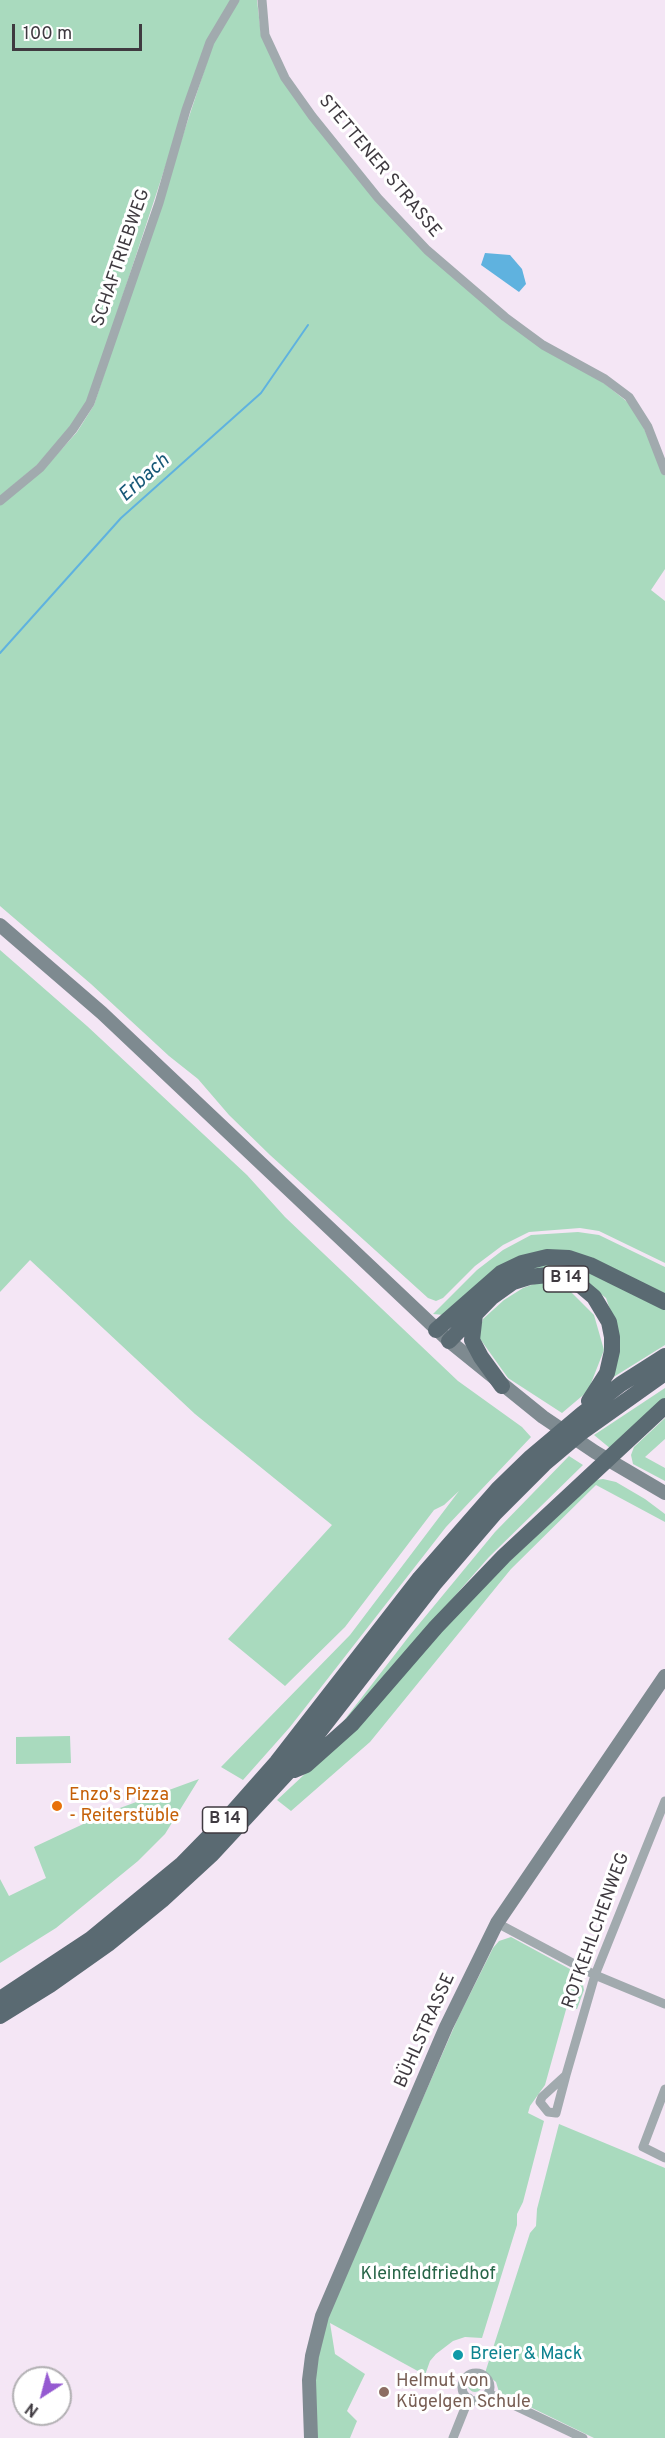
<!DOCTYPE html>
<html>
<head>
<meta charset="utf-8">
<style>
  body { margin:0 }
  #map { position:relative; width:665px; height:2438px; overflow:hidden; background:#f4e6f5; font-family:Overpass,sans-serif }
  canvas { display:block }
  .north { position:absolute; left:12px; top:2366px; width:60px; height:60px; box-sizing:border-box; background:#fff; border:2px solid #b2b0b3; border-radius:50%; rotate:216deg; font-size:16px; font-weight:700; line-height:24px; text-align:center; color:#3f3a40 }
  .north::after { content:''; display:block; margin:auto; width:21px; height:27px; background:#955ad1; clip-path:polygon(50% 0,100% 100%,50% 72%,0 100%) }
  .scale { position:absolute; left:12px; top:24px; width:130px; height:27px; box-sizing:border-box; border:3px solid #3f3a40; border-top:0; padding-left:8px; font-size:18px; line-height:21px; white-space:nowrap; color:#3f3a40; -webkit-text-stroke:4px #fff; paint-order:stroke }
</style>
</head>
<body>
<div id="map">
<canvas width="665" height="2438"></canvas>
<div class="north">N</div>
<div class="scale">100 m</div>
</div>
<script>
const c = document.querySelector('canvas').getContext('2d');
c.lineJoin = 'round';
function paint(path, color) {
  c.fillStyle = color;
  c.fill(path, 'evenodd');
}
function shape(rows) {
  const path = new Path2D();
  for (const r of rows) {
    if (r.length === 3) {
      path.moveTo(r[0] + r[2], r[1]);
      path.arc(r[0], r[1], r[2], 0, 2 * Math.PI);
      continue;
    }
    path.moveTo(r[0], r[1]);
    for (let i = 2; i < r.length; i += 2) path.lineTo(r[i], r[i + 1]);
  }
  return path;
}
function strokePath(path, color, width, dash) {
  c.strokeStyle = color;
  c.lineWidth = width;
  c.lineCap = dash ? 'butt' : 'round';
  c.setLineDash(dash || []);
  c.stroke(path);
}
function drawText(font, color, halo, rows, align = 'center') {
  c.font = font + ' Overpass,sans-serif';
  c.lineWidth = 6;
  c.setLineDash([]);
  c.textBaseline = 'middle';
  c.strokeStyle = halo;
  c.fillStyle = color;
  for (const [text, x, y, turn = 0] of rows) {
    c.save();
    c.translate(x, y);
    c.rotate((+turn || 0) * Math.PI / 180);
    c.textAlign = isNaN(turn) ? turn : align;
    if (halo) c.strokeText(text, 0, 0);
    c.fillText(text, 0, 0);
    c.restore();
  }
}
const green = shape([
  [0,0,231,0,207,40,88,401,71,426,37,465,0,496],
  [238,0,257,0,261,34,310,118,455,279,605,384,635,408,665,476,665,569,651,590,665,601,665,1263,599,1231,580,1228,529,1232,503,1245,475,1266,443,1298,436,1301,428,1298,270,1155,229,1115,198,1079,169,1056,91,984,0,906,0,505,42,471,77,432,94,405,213,44],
  [0,950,87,1026,247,1175,285,1217,458,1381,522,1427,531,1437,446,1527,290,1727,243,1780,221,1767,350,1635,459,1491,444,1505,434,1510,345,1627,285,1686,228,1639,332,1525,195,1414,30,1260,0,1292],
  [578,1232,599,1235,665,1267,665,1296,544,1251,444,1315,433,1314,477,1270,503,1250,531,1235],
  [540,1264,580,1267,665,1307,665,1345,612,1378,620,1338,606,1298,578,1276,538,1270,451,1325],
  [540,1282,567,1288,594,1315,604,1350,588,1391,562,1413,508,1378,478,1336,483,1319,504,1300,523,1288],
  [665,1388,665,1398,611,1449,594,1435],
  [665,1418,665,1439,645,1457,665,1468,665,1481,633,1464,631,1455,634,1447],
  [569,1456,583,1465,489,1557,332,1736,410,1635,495,1532],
  [603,1479,616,1482,645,1499,665,1514,665,1522,596,1485,511,1569,370,1742,291,1811,277,1800,307,1772,495,1575,596,1480],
  [70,1736,71,1763,16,1764,16,1737],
  [199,1779,165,1834,138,1861,56,1928,0,1963,0,1879,9,1896,46,1878,34,1847,109,1812],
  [511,1937,581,1975,584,1990,577,2009,567,2006,545,2085,530,2106,528,2113,544,2121,523,2202,517,2214,517,2225,482,2338,465,2337,453,2341,436,2354,430,2361,425,2375,330,2323,335,2354,365,2374,347,2411,357,2421,350,2438,317,2438,313,2391,317,2355,325,2322,458,2018,493,1948,499,1941],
  [559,2124,665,2168,665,2438,594,2438,499,2392,496,2382,485,2373,530,2233,536,2226,537,2209],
  [475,2385,7]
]);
const water = shape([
  [485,253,510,255,522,269,526,284,519,292,481,265]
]);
const stream = shape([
  [0,653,121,518,261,393,308,325]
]);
const minor = shape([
  [262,0,265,35,285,78,312,116,378,198,427,250,505,317,543,345,605,379,629,397,648,427,665,471],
  [0,501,40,468,73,429,90,403,159,203,186,110,210,42,235,0],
  [497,1923,595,1975,665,2004],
  [566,2075,542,2097,540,2102,548,2112,556,2113,566,2075,595,1975,665,1801],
  [665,2089,643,2147,665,2158],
  [476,2387,14],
  [488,2393,583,2438],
  [453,2438,469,2398]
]);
const secondary = shape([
  [0,925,102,1013,449,1341,543,1417,595,1452,665,1493],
  [311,2438,309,2380,312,2356,322,2316,446,2027,497,1923,665,1676]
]);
const trunk = shape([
  [475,1314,472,1340,481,1357,502,1386],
  [436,1330,501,1273,522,1263,547,1257,569,1258,590,1265,665,1302],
  [449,1341,492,1297,513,1282,529,1277,548,1275,563,1278,581,1286,594,1297,609,1322,612,1337,612,1351,607,1373,589,1401],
  [294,1770,306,1765,352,1724,436,1627,504,1556,665,1406],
  [0,1999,91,1939,181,1865,231,1814,277,1762,420,1578,498,1489,531,1457,582,1414,621,1384,665,1356],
  [0,2016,50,1985,108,1944,162,1900,212,1854,287,1773,434,1584,495,1513,544,1464,582,1432,665,1373]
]);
const markers = [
  [57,1806,6,"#e8710a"],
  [458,2355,6,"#0f9aa8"],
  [384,2392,6,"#8d6e63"]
];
const shields = [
  [566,1279,45],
  [225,1820,45]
];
const shieldNames = [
  ["B 14",566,1279],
  ["B 14",225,1820]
];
const streetNames = [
  ["STETTENER STRASSE",379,167,50],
  ["SCHAFTRIEBWEG",122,258,-71],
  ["ROTKEHLCHENWEG",597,1931,-70],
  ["BÜHLSTRASSE",426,2031,-66]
];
const foodNames = [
  ["Enzo's Pizza",69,1796],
  ["- Reiterstüble",69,1817]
];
const parkNames = [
  ["Kleinfeldfriedhof",428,2275]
];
const cultureNames = [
  ["Breier & Mack",470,2355]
];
const educationNames = [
  ["Helmut von",396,2382],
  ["Kügelgen Schule",396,2403]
];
const waterNames = [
  ["Erbach",145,479,-42]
];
paint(green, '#a9dabe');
paint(water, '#5fb2df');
strokePath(stream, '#5fb2df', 2);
strokePath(minor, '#a1aaae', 9);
strokePath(secondary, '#7e8a90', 14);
strokePath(trunk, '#5a6a72', 16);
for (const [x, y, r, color] of markers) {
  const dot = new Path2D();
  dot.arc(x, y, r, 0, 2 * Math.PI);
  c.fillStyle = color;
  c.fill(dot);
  strokePath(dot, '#fff', 2);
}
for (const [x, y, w] of shields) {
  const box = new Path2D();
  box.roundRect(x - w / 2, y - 13, w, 26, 4.5);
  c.fillStyle = '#fff';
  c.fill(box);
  strokePath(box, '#3f3a40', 1.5);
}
drawText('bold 16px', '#3f3a40', null, shieldNames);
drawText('18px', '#3f3a40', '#fff', streetNames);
drawText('18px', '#c56008', '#fff', foodNames, 'left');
drawText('18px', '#276548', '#fff', parkNames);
drawText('18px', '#0d838f', '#fff', cultureNames, 'left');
drawText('18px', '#785e54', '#fff', educationNames, 'left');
drawText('italic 20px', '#175877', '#fff', waterNames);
</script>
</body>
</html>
